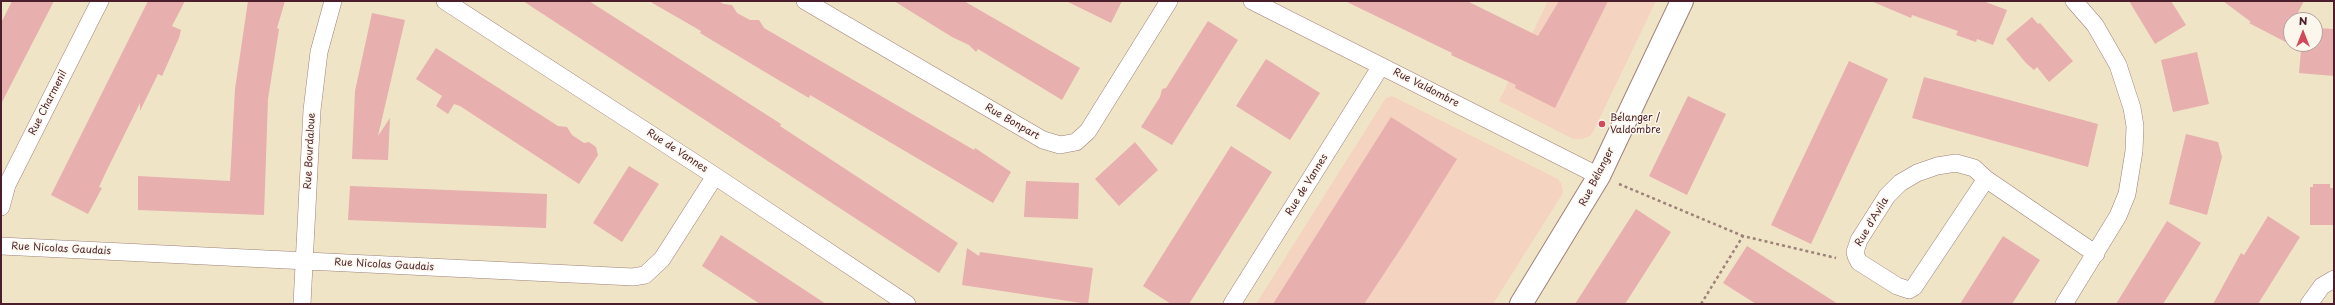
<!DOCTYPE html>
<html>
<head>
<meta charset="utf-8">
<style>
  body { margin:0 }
  #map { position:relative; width:2335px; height:305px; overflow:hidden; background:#f0e4c7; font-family:"Playpen Sans",sans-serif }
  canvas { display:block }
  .frame { position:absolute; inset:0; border:2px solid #4a1f2b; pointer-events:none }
  .north { position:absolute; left:2283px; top:12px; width:40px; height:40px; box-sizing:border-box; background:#fbf7ec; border:1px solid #b4a19f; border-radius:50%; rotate:0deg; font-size:11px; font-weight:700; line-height:16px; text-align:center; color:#4a1f2b }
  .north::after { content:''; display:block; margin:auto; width:14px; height:18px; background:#d1495b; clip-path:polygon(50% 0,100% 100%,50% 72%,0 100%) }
</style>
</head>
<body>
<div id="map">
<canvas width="2335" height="305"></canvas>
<div class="frame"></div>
<div class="north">N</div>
</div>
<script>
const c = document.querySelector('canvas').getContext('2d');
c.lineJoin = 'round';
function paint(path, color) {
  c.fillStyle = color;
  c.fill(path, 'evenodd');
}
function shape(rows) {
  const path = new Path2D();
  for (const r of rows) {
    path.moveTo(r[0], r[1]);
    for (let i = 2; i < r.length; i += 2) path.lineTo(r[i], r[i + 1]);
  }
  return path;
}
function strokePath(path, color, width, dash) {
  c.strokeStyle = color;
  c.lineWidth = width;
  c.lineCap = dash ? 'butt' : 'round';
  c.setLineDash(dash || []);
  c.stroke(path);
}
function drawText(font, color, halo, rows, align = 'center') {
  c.font = font + ' "Playpen Sans",sans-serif';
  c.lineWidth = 3;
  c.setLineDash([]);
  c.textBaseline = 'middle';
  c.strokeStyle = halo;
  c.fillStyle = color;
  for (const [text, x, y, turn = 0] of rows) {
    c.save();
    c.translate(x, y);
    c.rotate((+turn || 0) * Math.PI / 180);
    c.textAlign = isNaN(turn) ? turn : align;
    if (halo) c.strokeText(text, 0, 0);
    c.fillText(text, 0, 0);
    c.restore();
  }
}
const built = shape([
  [1548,1,1656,1,1594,130,1590,136,1582,139,1573,139,1499,101],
  [1392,96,1558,179,1561,183,1563,193,1493,304,1256,304,1382,104,1386,98]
]);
const building = shape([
  [12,1,54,1,1,104,1,23],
  [148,1,185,1,172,26,181,30,179,38,162,76,158,74,140,111,140,103,105,174,99,187,102,188,88,214,51,195],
  [248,1,285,1,277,28,279,29,268,99,264,215,138,210,138,176,230,181,235,89],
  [523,1,589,1,781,124,780,126,958,243,939,273],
  [649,1,718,1,724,4,732,5,737,13,750,20,759,20,764,28,974,150,975,148,1011,172,993,203,810,95,809,98,780,81,700,33,701,31],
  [894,1,964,1,1080,68,1062,100,978,49,976,52,969,45,952,37],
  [1066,1,1122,1,1111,23],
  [1345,1,1467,1,1538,36,1559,1,1608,1,1555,108,1515,88,1516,85,1451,55,1452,53],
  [1871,1,1983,1,2007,10,1993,45,1977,39,1976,42,1956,35,1958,31,1912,15,1911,18],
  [2129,1,2171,1,2186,25,2155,44],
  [2223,1,2304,1,2294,20,2291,20,2291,44,2315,44,2315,28,2334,29,2334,76,2299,73,2301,50,2249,23,2251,22],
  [372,13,405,20,378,136,390,118,388,160,352,159,355,91],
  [2032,17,2038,24,2040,23,2073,61,2049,82,2037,67,2034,70,2026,63,2006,39],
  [1208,21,1238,40,1172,145,1141,127,1160,97,1162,89,1166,88],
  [436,48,558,126,567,127,572,135,584,143,589,142,596,147,598,155,579,184,460,106,454,104,448,114,436,106,442,96,416,79],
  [2197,52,2209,104,2173,112,2161,60],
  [1266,59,1320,93,1290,140,1236,106],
  [1849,61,1888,79,1811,244,1771,225],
  [1924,77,2098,124,2088,167,1912,118],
  [1688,96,1726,114,1687,195,1649,176],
  [1391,117,1457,159,1405,242,1364,304,1273,304],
  [2186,134,2218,142,2222,157,2207,215,2169,204],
  [1135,142,1158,170,1119,206,1095,179],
  [1231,146,1272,172,1189,304,1171,304,1143,286],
  [629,166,659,184,622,242,593,223],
  [1026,181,1079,183,1078,219,1024,217],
  [2313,184,2330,184,2330,188,2334,188,2334,225,2310,225,2310,187,2313,187],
  [350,186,547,194,546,228,348,220],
  [1636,209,1671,232,1625,304,1575,304],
  [2268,216,2300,237,2258,304,2213,304,2241,253,2244,255],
  [2167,221,2201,243,2182,274,2163,304,2116,304],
  [721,235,744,250,826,304,760,304,702,266],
  [2003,236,2040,260,2012,304,1960,304],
  [1747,246,1838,304,1756,304,1723,283],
  [967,248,979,256,980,252,1093,268,1088,304,962,285]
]);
const path = shape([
  [1619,184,1743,236],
  [1701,304,1743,236,1836,258]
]);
const minor = shape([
  [445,1,715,176,907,304],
  [805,1,1043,140,1060,145,1076,142,1088,131,1169,1],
  [1252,1,1599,176],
  [1986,179,1914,287,1909,290,1897,286,1859,262,1856,256,1855,252,1859,240,1887,196,1900,183,1917,173,1937,166,1956,163,1974,168,1986,179,2096,254],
  [1,207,7,185,100,1],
  [1,246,633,277,645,275,662,259,715,176],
  [302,304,312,110,319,52,333,1],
  [1232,304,1381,66],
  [2064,304,2118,216,2127,194,2134,151,2135,126,2132,108,2118,65,2095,25,2074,1],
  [2309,304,2322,286,2334,279]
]);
const tertiary = shape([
  [1521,304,1599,176,1682,1]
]);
const markers = [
  [1602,124,4,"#d1495b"]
];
const streetNames = [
  ["Rue Valdombre",1426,88,27],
  ["Rue Charmenil",48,103,-63],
  ["Rue Bonpart",1012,122,30],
  ["Rue Bourdaloue",310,151,-87],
  ["Rue de Vannes",677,151,33],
  ["Rue Bélanger",1597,177,-63],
  ["Rue de Vannes",1307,185,-58],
  ["Rue d'Avila",1872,222,-59],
  ["Rue Nicolas Gaudais",61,249,3],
  ["Rue Nicolas Gaudais",384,265,3]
];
const poiNames = [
  ["Bélanger /",1610,118],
  ["Valdombre",1610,130]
];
paint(built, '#f4d3c0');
paint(building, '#e7afad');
strokePath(minor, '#9d8279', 18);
strokePath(tertiary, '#9d8279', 24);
strokePath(path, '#9d8279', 2.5, [3, 3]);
strokePath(minor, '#fff', 17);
strokePath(tertiary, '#fff', 22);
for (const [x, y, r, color] of markers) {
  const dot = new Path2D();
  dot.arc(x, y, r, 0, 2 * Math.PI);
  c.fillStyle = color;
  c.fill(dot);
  strokePath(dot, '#fbf7ec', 1.5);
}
drawText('10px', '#4a1f2b', '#fbf7ec', streetNames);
drawText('10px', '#4a1f2b', '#fbf7ec', poiNames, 'left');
</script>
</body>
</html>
